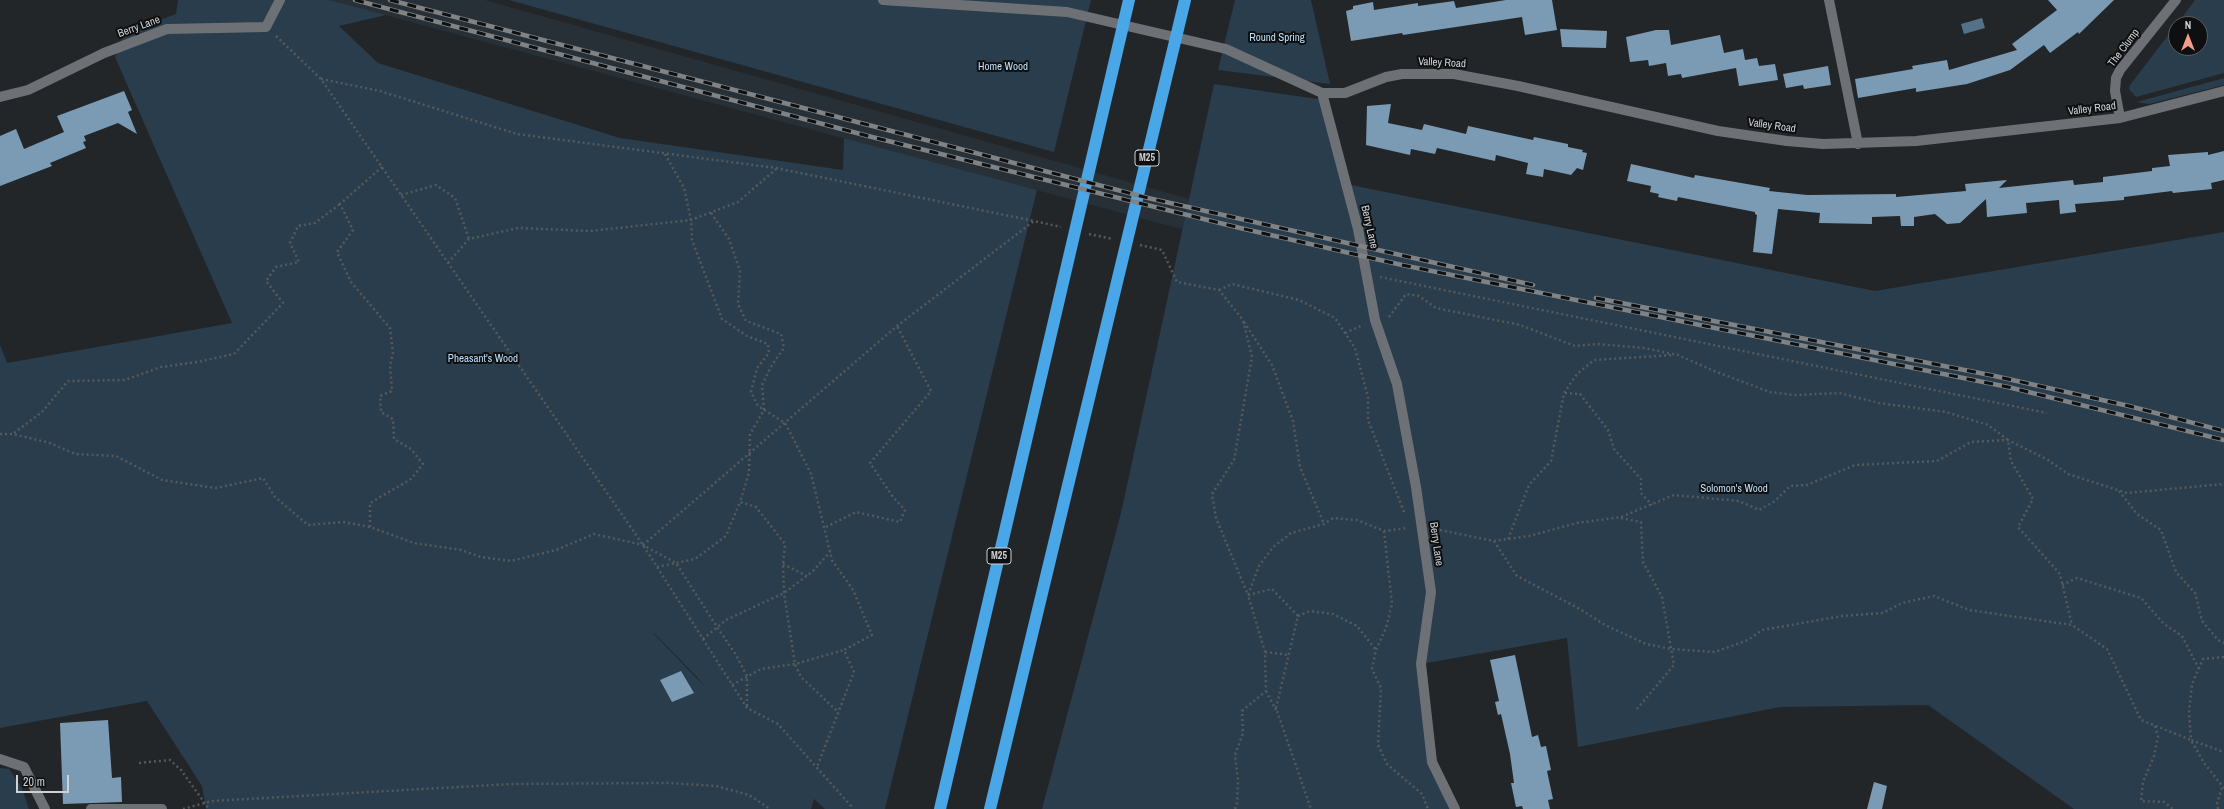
<!DOCTYPE html>
<html>
<head>
<meta charset="utf-8">
<style>
  body { margin:0 }
  #map { position:relative; width:2224px; height:809px; overflow:hidden; background:#222629; font-family:"Archivo Narrow",sans-serif }
  canvas { display:block }
  .north { position:absolute; left:2168px; top:16px; width:40px; height:40px; box-sizing:border-box; background:#0d0f10; border:1px solid #5b5d5e; border-radius:50%; rotate:0deg; font-size:11px; font-weight:700; line-height:16px; text-align:center; color:#cfd1d3 }
  .north::after { content:''; display:block; margin:auto; width:14px; height:18px; background:#f49d8b; clip-path:polygon(50% 0,100% 100%,50% 72%,0 100%) }
  .scale { position:absolute; left:16px; top:775px; width:53px; height:18px; box-sizing:border-box; border:2px solid #cfd1d3; border-top:0; padding-left:5px; font-size:12px; line-height:14px; white-space:nowrap; color:#cfd1d3; -webkit-text-stroke:3px #0d0f10; paint-order:stroke }
</style>
</head>
<body>
<div id="map">
<canvas width="2224" height="809"></canvas>
<div class="north">N</div>
<div class="scale">20 m</div>
</div>
<script>
const c = document.querySelector('canvas').getContext('2d');
c.lineJoin = 'round';
function paint(path, color) {
  c.fillStyle = color;
  c.fill(path, 'evenodd');
}
function shape(rows) {
  const path = new Path2D();
  for (const r of rows) {
    path.moveTo(r[0], r[1]);
    for (let i = 2; i < r.length; i += 2) path.lineTo(r[i], r[i + 1]);
  }
  return path;
}
function strokePath(path, color, width, dash) {
  c.strokeStyle = color;
  c.lineWidth = width;
  c.lineCap = dash ? 'butt' : 'round';
  c.setLineDash(dash || []);
  c.stroke(path);
}
function drawText(font, color, halo, rows, align = 'center') {
  c.font = font + ' "Archivo Narrow",sans-serif';
  c.lineWidth = 4;
  c.setLineDash([]);
  c.textBaseline = 'middle';
  c.strokeStyle = halo;
  c.fillStyle = color;
  for (const [text, x, y, turn = 0] of rows) {
    c.save();
    c.translate(x, y);
    c.rotate((+turn || 0) * Math.PI / 180);
    c.textAlign = isNaN(turn) ? turn : align;
    if (halo) c.strokeText(text, 0, 0);
    c.fillText(text, 0, 0);
    c.restore();
  }
}
const built = shape([
  [329,0,485,0,1246,215,1237,244]
]);
const green = shape([
  [178,0,329,0,386,15,339,26,378,63,620,138,843,170,844,138,1037,190,885,809,825,809,814,799,811,809,206,809,202,786,147,701,0,728,0,345,7,363,232,323,115,57,124,33,176,14],
  [654,633,696,676,707,689,654,634],
  [509,0,1091,0,1054,152],
  [1235,0,1311,0,1330,84,1218,70],
  [2195,0,2224,0,2224,73,2136,97,2129,89,2130,85,2176,25,2176,48,2200,48,2200,24,2177,24],
  [2224,78,2224,85,2149,104,2137,102],
  [1214,84,1324,100,1346,184,1875,291,2224,232,2224,809,2074,809,1928,705,1780,707,1578,747,1567,638,1421,664,1432,762,1449,809,1042,809,1121,513],
  [0,768,9,769,22,788,29,809,0,809]
]);
const water = shape([
  [1982,18,1985,28,1964,34,1961,24]
]);
const building = shape([
  [1506,0,1552,0,1557,30,1525,35,1522,17,1403,35,1402,33,1351,41,1346,11,1353,9,1353,6,1373,2,1374,10,1418,3,1418,6,1454,1,1456,8],
  [2048,0,2114,0,2079,34,2078,32,2050,53,2044,45,2010,70,1967,84,1916,92,1916,88,1858,98,1855,79,1913,69,1912,66,1947,60,1949,70,2017,50,2012,44,2057,10],
  [1560,29,1607,31,1606,48,1562,47],
  [1656,30,1669,30,1671,45,1720,35,1724,53,1743,49,1745,60,1757,58,1759,66,1775,64,1778,80,1739,86,1736,68,1682,78,1681,74,1668,76,1666,63,1649,66,1648,60,1630,62,1626,37],
  [1828,66,1831,85,1804,89,1803,85,1786,88,1783,74],
  [124,91,132,110,128,112,137,134,118,123,84,136,86,141,83,142,86,148,50,163,52,166,0,186,0,136,16,129,24,149,64,132,57,116],
  [1391,104,1388,123,1422,130,1424,124,1466,134,1468,126,1533,140,1534,137,1568,144,1568,147,1583,150,1582,152,1587,153,1583,170,1577,168,1571,175,1544,169,1543,177,1526,174,1528,163,1496,155,1495,161,1437,148,1435,154,1411,149,1410,155,1366,145,1367,106],
  [2224,151,2224,180,2211,183,2212,189,2173,193,2172,191,2124,197,2124,200,2075,204,2076,212,2060,214,2059,200,2026,203,2027,213,1987,217,1986,199,1960,223,1947,224,1935,214,1914,217,1914,226,1901,226,1900,216,1872,217,1872,224,1819,223,1820,213,1778,209,1772,254,1753,252,1757,215,1755,214,1755,212,1678,197,1677,201,1658,197,1659,194,1650,192,1651,186,1627,181,1631,164,1694,178,1695,175,1770,188,1769,191,1807,195,1896,194,1896,197,1966,191,1965,184,2007,180,1999,188,2073,180,2074,185,2103,182,2103,177,2152,171,2152,168,2170,166,2168,155,2208,152,2208,155],
  [1515,655,1532,737,1538,735,1541,747,1546,746,1551,770,1547,771,1553,799,1548,800,1550,809,1523,809,1522,806,1516,807,1511,783,1514,783,1510,754,1501,714,1498,715,1495,702,1499,701,1490,660],
  [681,671,694,693,672,702,660,680],
  [108,720,112,778,121,777,122,802,63,804,60,723],
  [1874,782,1887,786,1882,809,1867,809]
]);
const path = shape([
  [276,36,321,79,643,545,747,708,778,724,851,806,850,809],
  [321,79,380,91,517,134,776,168,1034,221],
  [665,154,684,188,691,220,692,240,722,319,747,336,768,344,769,353,757,368,751,392,758,406,785,423,795,442,811,474,832,560,853,590,872,635,844,650,854,672,817,767],
  [401,195,436,185,455,198,469,239],
  [711,213,729,239,740,271,738,304,746,321,781,334,784,348,772,365,762,385,764,410,750,434,749,473,740,502,756,507,785,544,783,564,784,593,795,664,801,677,838,712],
  [1089,234,1113,239],
  [1140,245,1162,250,1177,282,1219,290,1243,320,1252,357,1234,460,1212,494,1216,518,1248,595,1272,589,1298,616,1276,708,1311,809],
  [448,263,469,239,518,228,590,231,691,220,738,202,776,169],
  [1380,277,2047,413],
  [1219,290,1232,284,1299,300,1335,318,1355,348,1368,397,1368,420,1404,512],
  [1389,317,1406,294,1419,296,1436,308,1520,325,1575,346,1597,344,1644,348,1678,355,1714,371,1770,392,1794,395,1839,393,1879,403,1946,412,1988,425,2008,440,2011,461,2033,499,2018,527,2060,574,2072,625],
  [1244,322,1272,365,1293,421,1300,467,1324,524],
  [1345,333,1363,325],
  [1565,393,1580,394,1608,430,1614,449,1641,479,1641,493,1652,505],
  [14,433,42,412,68,381,125,380,161,367,197,362,234,354,283,303,266,281,276,267,299,262,290,243,298,226,315,223,340,204],
  [0,434,13,434,50,443,75,454,116,456,162,480,216,488,263,478,275,497,308,525,343,522,370,527,414,543,461,550,481,557,511,561,556,550,594,534,643,545,676,563,717,627,736,655,747,676,747,706],
  [2119,491,2137,514,2161,530,2176,572,2195,593,2202,621,2218,640,2224,643],
  [1621,518,1641,522,1643,562,1662,597,1674,665,1636,710],
  [370,527,370,503,411,479,423,464,411,449,394,439,393,419,381,412,380,396,392,391,390,365,393,353,390,328,351,282,337,252,353,230,340,204,382,167],
  [826,527,856,512,900,522,905,510,893,497,870,463,931,391,897,326],
  [1435,529,1494,541,1529,536,1577,523,1621,517,1674,495,1739,501,1759,510,1775,501,1790,486,1807,485,1855,465,1937,461,1971,442,2008,440,2048,460,2068,474,2127,493,2224,484],
  [1384,531,1392,604,1386,628,1376,650,1372,669,1381,688,1378,745,1387,764,1422,794,1428,809],
  [1508,539,1529,485,1551,461,1564,393,1577,374,1594,360,1674,355],
  [1494,541,1517,576,1580,609,1605,625,1646,644,1671,649,1715,652,1748,640,1762,630,1842,616,1883,613,1902,603,1934,596,1969,610,2072,625,2107,649,2141,720,2191,740,2204,763,2224,788],
  [643,545,897,326,1034,221,1061,227],
  [783,564,807,576],
  [657,567,695,559,726,536,740,502],
  [2062,585,2077,578,2141,598,2164,624,2182,636,2199,669],
  [1298,616,1310,611,1333,614,1357,626,1376,650],
  [703,639,726,620,784,593,813,571,830,552],
  [1265,652,1289,655],
  [2224,657,2203,659,2192,684,2189,712,2191,740,2221,751,2224,749],
  [732,685,761,669,795,664,844,650],
  [1266,691,1276,710],
  [2155,726,2158,737,2154,756,2143,782,2141,801,2164,802,2173,809],
  [139,763,170,760,181,770,209,809],
  [183,809,212,801,511,784,670,783,716,786,749,795,770,809],
  [1235,809,1237,804,1238,780,1235,755,1243,733,1242,711,1266,691,1265,652,1248,595,1259,566,1273,547,1291,533,1324,524,1333,518,1357,520,1384,531,1408,528],
  [2218,809,2217,804,2222,787]
]);
const minor = shape([
  [883,0,1067,12,1226,49,1322,93,1345,93,1386,77,1402,74,1454,74,1518,86,1718,131,1787,141,1823,144,1916,141,2120,118,2224,91],
  [1829,0,1858,144],
  [1322,93,1358,229,1375,320,1397,384,1416,487,1431,592,1421,664,1432,762,1455,809],
  [0,97,28,90,104,53,167,29,266,27,280,0],
  [2120,118,2115,91,2116,78,2120,70,2176,0],
  [0,759,24,767,45,809],
  [91,809,162,809]
]);
const highway = shape([
  [940,809,1129,0],
  [990,809,1185,0]
]);
const rail = shape([
  [355,0,868,136,1240,228,1402,265,2008,387,2224,440],
  [390,0,1148,198,1533,285],
  [1596,298,1990,375,2129,406,2224,431]
]);
const shields = [
  [1147,158,24],
  [999,556,24]
];
const shieldNames = [
  ["M25",1147,158],
  ["M25",999,556]
];
const streetNames = [
  ["Berry Lane",139,27,-20],
  ["The Clump",2124,48,-53],
  ["Valley Road",1442,63,3],
  ["Valley Road",2092,109,-7],
  ["Valley Road",1772,126,8],
  ["Berry Lane",1369,227,77],
  ["Berry Lane",1436,544,82]
];
const parkNames = [
  ["Round Spring",1277,38],
  ["Home Wood",1003,67],
  ["Pheasant's Wood",483,359],
  ["Solomon's Wood",1734,489]
];
paint(built, '#273037');
paint(green, '#293d4c');
paint(water, '#53728a');
paint(building, '#7b9bb4');
strokePath(path, '#565a5c', 2.5, [2, 3]);
strokePath(minor, '#6d7175', 10);
strokePath(highway, '#49a6e7', 12);
strokePath(rail, '#808385', 4.5);
strokePath(rail, '#0d0f10', 3, [9]);
for (const [x, y, w] of shields) {
  const box = new Path2D();
  box.roundRect(x - w / 2, y - 8, w, 16, 3);
  c.fillStyle = '#0d0f10';
  c.fill(box);
  strokePath(box, '#cfd1d3', 1);
}
drawText('bold 10px', '#cfd1d3', null, shieldNames);
drawText('11px', '#cfd1d3', '#0d0f10', streetNames);
drawText('11px', '#bfdff9', '#0d0f10', parkNames);
</script>
</body>
</html>
